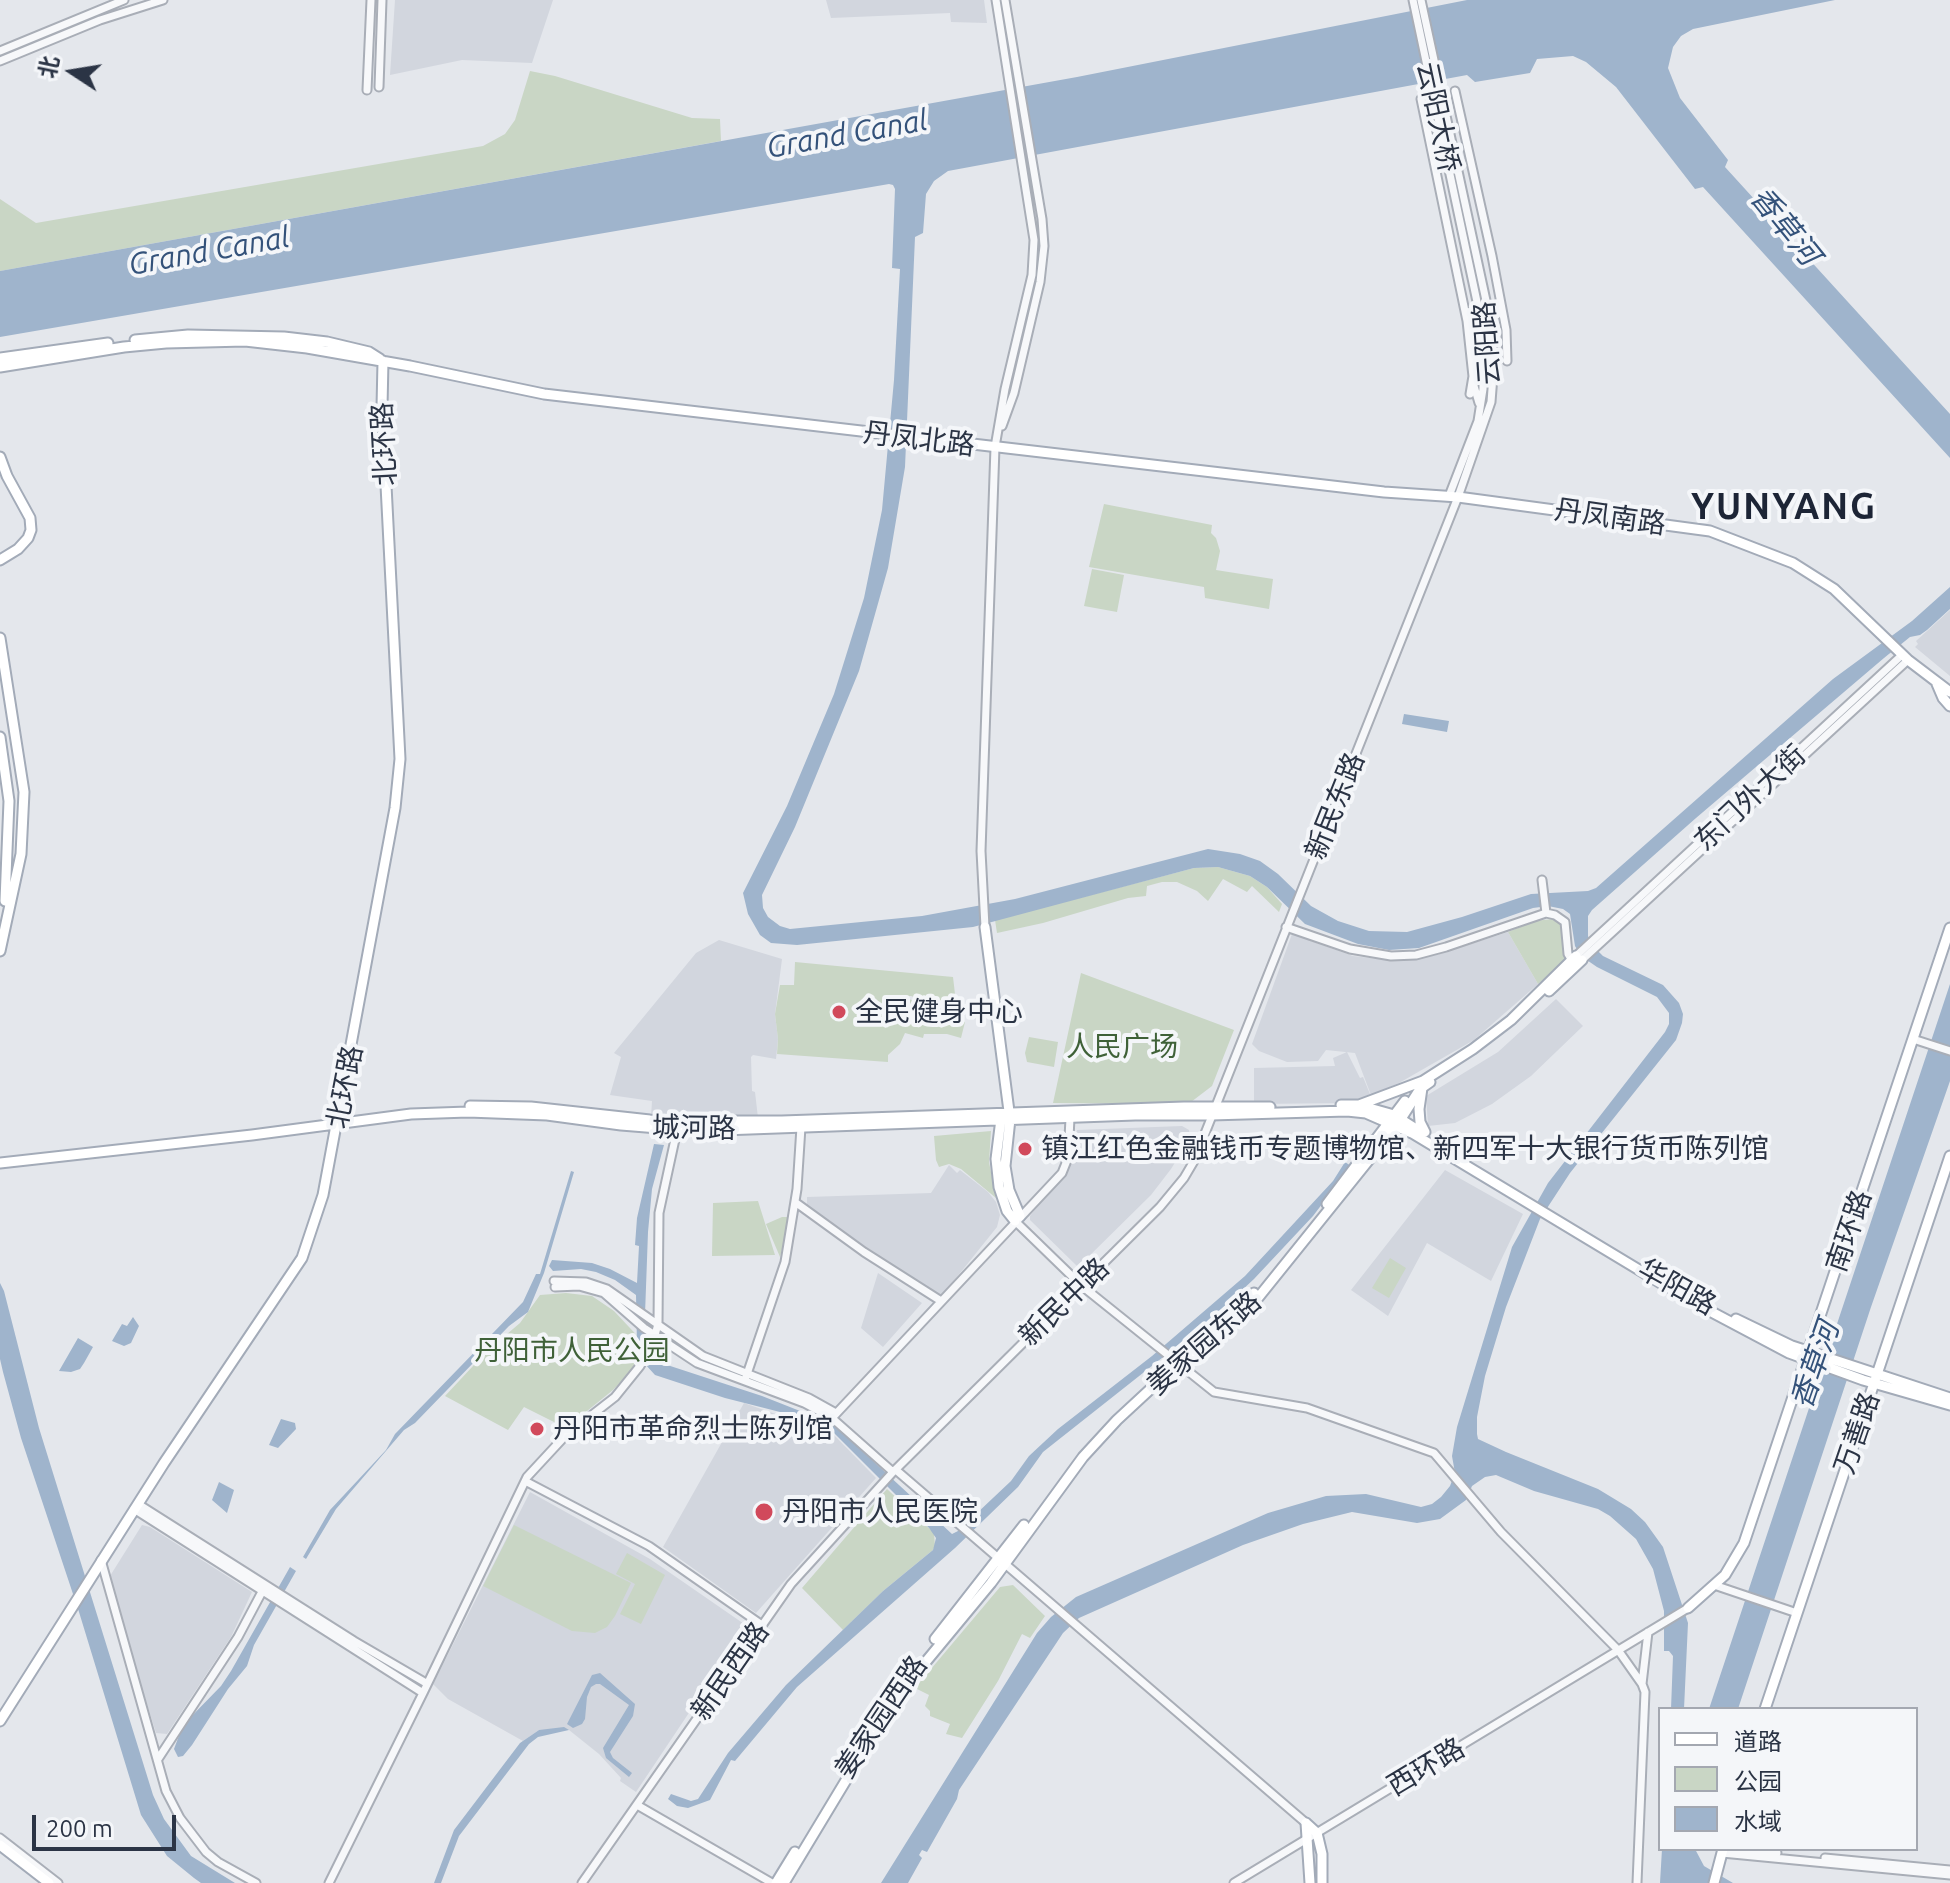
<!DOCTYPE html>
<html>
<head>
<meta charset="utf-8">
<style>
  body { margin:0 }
  #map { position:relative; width:1950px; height:1883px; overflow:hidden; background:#e4e7ec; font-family:Ubuntu,"Noto Sans SC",sans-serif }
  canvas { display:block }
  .legend { position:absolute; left:1658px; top:1707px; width:260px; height:144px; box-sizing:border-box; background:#f4f6f9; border:2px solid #a4a8b1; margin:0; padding:10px 14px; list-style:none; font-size:24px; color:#2b3445 }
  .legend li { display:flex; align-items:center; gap:16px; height:40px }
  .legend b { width:40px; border:2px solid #a4a8b1 }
  .north { position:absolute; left:32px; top:32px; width:80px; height:80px; -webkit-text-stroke:6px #f4f6f9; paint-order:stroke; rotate:282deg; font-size:22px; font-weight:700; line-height:32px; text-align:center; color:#2b3445 }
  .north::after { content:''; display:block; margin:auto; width:28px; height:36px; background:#2b3445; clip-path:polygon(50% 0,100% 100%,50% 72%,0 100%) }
  .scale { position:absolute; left:32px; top:1815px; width:144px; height:36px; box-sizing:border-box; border:4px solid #2b3445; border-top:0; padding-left:10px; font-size:24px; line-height:28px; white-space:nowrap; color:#2b3445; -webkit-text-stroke:6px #f4f6f9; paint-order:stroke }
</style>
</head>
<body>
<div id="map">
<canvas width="1950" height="1883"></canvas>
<ul class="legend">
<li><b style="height:10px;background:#fff"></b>道路</li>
<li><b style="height:22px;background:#c9d6c5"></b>公园</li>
<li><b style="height:22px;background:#9fb4cc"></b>水域</li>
</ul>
<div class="north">北</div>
<div class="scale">200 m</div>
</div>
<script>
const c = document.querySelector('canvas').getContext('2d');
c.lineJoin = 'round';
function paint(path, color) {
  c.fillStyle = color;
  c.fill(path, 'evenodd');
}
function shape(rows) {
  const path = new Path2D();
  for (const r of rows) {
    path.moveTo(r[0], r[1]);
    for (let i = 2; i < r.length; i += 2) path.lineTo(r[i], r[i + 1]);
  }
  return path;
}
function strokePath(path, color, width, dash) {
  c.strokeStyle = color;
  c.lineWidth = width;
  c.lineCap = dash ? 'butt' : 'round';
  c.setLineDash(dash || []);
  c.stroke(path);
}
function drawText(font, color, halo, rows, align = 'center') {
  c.font = font + ' Ubuntu,"Noto Sans SC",sans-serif';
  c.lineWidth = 8;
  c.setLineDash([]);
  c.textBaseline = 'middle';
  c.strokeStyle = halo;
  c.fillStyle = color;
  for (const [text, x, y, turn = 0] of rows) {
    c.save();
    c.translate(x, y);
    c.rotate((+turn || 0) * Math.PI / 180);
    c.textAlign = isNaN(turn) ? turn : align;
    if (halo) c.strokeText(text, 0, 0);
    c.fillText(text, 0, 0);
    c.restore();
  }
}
const built = shape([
  [395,0,553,0,532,63,462,60,390,75],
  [826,0,984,0,987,23,951,22,950,13,831,18],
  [1950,610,1950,676,1915,647,1918,644,1916,641],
  [1508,932,1538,984,1474,1040,1399,1083,1371,1095,1355,1053,1326,1050,1318,1061,1287,1062,1259,1051,1252,1044,1292,934,1353,956,1396,961,1436,955],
  [719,940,782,959,775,1014,778,1039,776,1059,753,1055,751,1057,752,1091,755,1092,758,1118,651,1117,652,1101,610,1095,621,1057,614,1053,696,953],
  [1556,999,1583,1026,1531,1076,1492,1104,1455,1123,1428,1126,1426,1096,1498,1052],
  [1347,1052,1360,1078,1363,1077,1370,1094,1364,1097,1365,1099,1355,1103,1254,1104,1254,1068,1335,1066,1333,1058],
  [1182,1126,1189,1130,1190,1138,1171,1169,1151,1195,1078,1267,1030,1220,1030,1216,1069,1166,1077,1130],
  [949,1165,957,1173,960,1170,988,1192,996,1202,1000,1215,997,1227,940,1298,807,1206,807,1197,931,1193],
  [1445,1170,1523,1214,1491,1281,1427,1243,1388,1316,1351,1290],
  [878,1273,922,1303,883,1347,861,1328],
  [744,1403,833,1434,876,1478,756,1613,663,1547],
  [530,1492,650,1559,747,1626,636,1792,620,1781,621,1778,599,1754,569,1730,539,1730,523,1741,448,1699,433,1684],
  [142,1525,150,1527,252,1592,231,1637,167,1734,156,1733,129,1647,110,1576]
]);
const green = shape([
  [530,71,555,76,692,118,720,119,721,141,0,271,0,199,36,223,483,146,505,134,515,120],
  [1104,504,1212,525,1211,533,1216,538,1220,551,1216,570,1273,579,1269,609,1205,598,1204,587,1089,567],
  [1092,569,1124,575,1117,612,1084,606],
  [1218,867,1250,876,1267,887,1282,904,1279,912,1252,886,1247,892,1223,879,1208,901,1197,891,1177,882,1162,882,1147,886,1146,896,1128,898,1043,923,997,933,995,920,1194,868],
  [1552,919,1562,925,1566,960,1538,984,1508,932,1535,921],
  [795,962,953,977,957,1011,911,996,905,996,905,998,938,1008,937,1013,965,1022,961,1038,947,1034,924,1034,923,1038,905,1033,900,1044,888,1055,888,1062,777,1054,778,1039,775,1014,780,985,794,985],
  [1081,973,1234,1030,1212,1086,1191,1102,1174,1104,1053,1103],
  [1029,1037,1058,1042,1054,1067,1027,1062,1025,1053],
  [991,1131,989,1162,996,1198,961,1169,949,1164,939,1167,936,1160,934,1136],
  [758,1201,775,1255,712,1256,713,1203],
  [782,1217,790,1217,780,1257,766,1224],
  [1390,1258,1406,1268,1389,1298,1372,1288],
  [566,1293,592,1296,614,1311,645,1344,632,1370,613,1390,566,1428,524,1407,508,1430,445,1396,487,1351,520,1323,540,1295],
  [887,1489,934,1533,935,1546,933,1550,883,1591,843,1630,802,1588],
  [514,1525,631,1583,615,1616,607,1627,595,1633,572,1631,483,1586],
  [627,1553,665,1575,641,1624,620,1614,635,1584,616,1574],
  [1013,1585,1045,1616,1030,1638,1022,1634,998,1681,962,1738,946,1734,950,1724,930,1716,930,1711,925,1706,929,1695,915,1688,1000,1587]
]);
const water = shape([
  [1467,0,1835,0,1693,29,1681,36,1673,47,1668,68,1680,98,1728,160,1725,167,1950,414,1950,458,1703,187,1695,189,1616,87,1586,62,1573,56,1537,59,1530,73,1475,82,1467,75,948,171,934,181,926,194,923,233,915,237,905,467,888,568,859,671,795,827,762,895,763,908,768,917,780,926,790,929,922,916,1015,899,1208,849,1240,854,1260,861,1278,874,1311,906,1338,921,1369,931,1407,932,1462,917,1531,894,1588,891,1596,888,1833,679,1912,621,1950,587,1950,609,1927,630,1920,635,1910,637,1884,658,1696,818,1592,910,1588,916,1588,936,1591,944,1603,956,1663,985,1679,1003,1683,1014,1682,1023,1676,1040,1570,1173,1540,1219,1506,1307,1485,1376,1477,1417,1477,1434,1478,1439,1506,1452,1598,1489,1631,1509,1645,1522,1663,1547,1688,1623,1684,1709,1671,1709,1673,1656,1669,1651,1664,1651,1664,1611,1653,1569,1636,1539,1610,1516,1598,1509,1534,1491,1496,1475,1485,1477,1472,1486,1466,1500,1440,1519,1417,1523,1352,1512,1303,1524,1243,1545,1079,1618,1063,1633,959,1790,957,1799,927,1852,922,1850,919,1855,922,1858,908,1883,881,1883,1037,1633,1051,1617,1076,1597,1268,1513,1326,1496,1366,1494,1421,1507,1432,1504,1441,1497,1450,1486,1455,1473,1452,1456,1457,1427,1512,1247,1548,1183,1665,1032,1669,1024,1669,1013,1657,997,1597,967,1581,956,1575,946,1570,914,1563,909,1548,906,1533,908,1419,948,1389,950,1358,944,1305,924,1267,887,1250,876,1218,867,1194,868,973,927,797,945,771,943,760,935,748,914,743,893,787,806,834,694,864,598,882,510,894,380,900,269,892,268,895,189,893,185,889,184,0,337,0,271,1077,77],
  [1404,714,1449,721,1447,732,1402,724],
  [1950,984,1950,1081,1871,1307,1738,1709,1709,1709],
  [654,1144,664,1145,652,1189,648,1232,644,1342,651,1350,655,1361,762,1396,833,1424,952,1534,958,1531,1011,1481,1029,1456,1058,1429,1152,1356,1245,1276,1333,1181,1345,1162,1351,1166,1313,1216,1254,1279,1210,1320,1043,1452,1018,1487,955,1548,797,1687,735,1761,731,1760,710,1800,688,1808,677,1806,668,1799,671,1794,691,1801,698,1799,728,1753,786,1685,883,1591,933,1550,936,1538,929,1528,831,1430,784,1413,725,1398,655,1375,645,1364,637,1346,636,1295,615,1280,596,1272,581,1269,553,1271,549,1266,552,1260,592,1263,610,1269,637,1283,639,1246,635,1245,637,1218],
  [571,1171,574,1172,544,1273,528,1312,509,1326,415,1423,404,1430,336,1509,306,1559,303,1557,330,1510,386,1450,395,1434,523,1302,536,1274,540,1274],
  [0,1283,4,1291,39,1428,153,1795,164,1819,191,1856,235,1883,201,1883,194,1878,167,1856,141,1815,79,1612,21,1438,3,1372,0,1359],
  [133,1317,139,1326,131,1343,124,1346,112,1341,122,1324,127,1326],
  [78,1338,93,1347,84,1363,80,1369,71,1372,59,1371],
  [281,1419,295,1423,296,1429,278,1448,269,1445],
  [219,1482,234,1490,227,1513,212,1500],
  [290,1567,296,1571,254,1645,247,1666,228,1689,192,1745,183,1756,178,1757,174,1749,183,1725,221,1686,231,1671],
  [600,1673,635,1704,633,1716,610,1752,613,1758,632,1773,629,1777,606,1758,603,1748,629,1705,600,1684,596,1684,591,1687,587,1697,585,1719,582,1724,573,1728,567,1724,592,1675],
  [564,1727,569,1730,538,1737,529,1744,459,1836,441,1883,434,1883,454,1830,520,1743,539,1730],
  [1662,1849,1695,1849,1704,1866,1733,1883,1660,1883]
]);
const minor = shape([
  [1413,0,1483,330,1483,389,1478,421,1449,496],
  [0,51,124,0],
  [0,61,100,20,163,0],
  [379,87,382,0],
  [367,90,371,0],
  [1455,91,1492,256,1506,330,1507,361],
  [1421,99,1467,321,1474,386,1479,403],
  [1470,394,1473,376,1484,353],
  [1002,426,1014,393,1040,282,1044,246,1042,219,1005,0],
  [1542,880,1546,913,1555,915,1565,922,1568,954,1574,964],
  [985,927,981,851,995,447,1005,389,1032,275,1034,240,996,0],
  [1286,927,1350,949,1391,956,1416,955,1446,947,1546,913],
  [1576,956,1902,655],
  [1582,960,1908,660],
  [1913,1039,1950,1051],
  [795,1202,864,1252,941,1301],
  [1015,1221,1082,1286,1214,1392,1307,1408,1434,1453,1501,1532,1618,1650,1642,1684],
  [554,1281,586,1282,607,1289,703,1356,809,1398,836,1413],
  [555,1287,579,1286,604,1293,644,1328,697,1363,804,1403,832,1418,893,1472],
  [746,1377,785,1262,797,1189,801,1127],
  [832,1418,1062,1173,1068,1158,1070,1118],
  [896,1470,1306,1823],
  [525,1481,649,1546,762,1625],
  [138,1504,354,1641,426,1683],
  [134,1509,423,1693,329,1883],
  [101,1560,166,1791,180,1818,206,1852,218,1862,256,1883],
  [1714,1585,1797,1613],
  [423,1693,527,1477,565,1436,615,1397,640,1366,652,1346,658,1324,659,1213,677,1130],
  [158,1759,238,1637,264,1588],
  [637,1805,772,1883],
  [0,1838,58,1883],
  [1737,1849,1777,1853],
  [1722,1853,1950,1875],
  [1825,1858,1950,1870],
  [582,1883,791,1584,893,1472,1160,1207,1184,1178,1194,1161,1458,497,1491,402,1494,363,1490,319,1421,0],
  [1234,1883,1688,1608],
  [1637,1883,1645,1692,1642,1684,1648,1632]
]);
const major = shape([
  [135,340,188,335,284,337,327,342,369,352,380,359],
  [0,358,108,343],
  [0,367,124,347,166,343,245,341,307,348,410,366,544,394,1384,492,1458,497,1710,531,1793,563,1834,589,1908,660,1950,692],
  [0,457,7,476,30,518,31,530,28,538,18,549,0,560],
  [0,638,24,792,21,854,0,951],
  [1937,684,1943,698,1950,706],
  [0,737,9,801,5,901],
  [985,927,1010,1119,1005,1166,1009,1190,1020,1216],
  [1549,991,1582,960],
  [1422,1088,1419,1109,1420,1122,1425,1132],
  [1341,1105,1359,1105,1423,1081,1473,1049,1511,1020,1576,956],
  [470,1106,531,1107,650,1120,700,1121,782,1121,1184,1107,1270,1107],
  [1362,1106,1394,1115,1421,1132],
  [1001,1119,996,1159,999,1187,1007,1211,1015,1221],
  [0,1163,252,1135,411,1114,468,1112,547,1115,621,1125,695,1131,1135,1115,1211,1115,1347,1111,1366,1113,1412,1133,1689,1300,1789,1353,1863,1380,1950,1405],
  [1327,1204,1405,1101],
  [1227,1318,1254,1293],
  [1736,1319,1792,1346,1950,1398],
  [1688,1608,1725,1575,1744,1543,1950,928],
  [935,1639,1024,1525],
  [1765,1709,1950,1156],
  [0,1721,164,1463,302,1258,323,1195,395,808,400,759,382,407,383,361],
  [1306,1823,1317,1833,1322,1854,1322,1883],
  [1306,1823,1310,1883],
  [0,1845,49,1883],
  [776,1883,795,1852],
  [784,1883,895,1699,991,1583,1083,1457,1117,1420,1171,1370,1249,1309,1397,1125,1420,1089,1430,1082],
  [1714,1883,1723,1849]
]);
const markers = [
  [839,1012,8,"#d1495b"],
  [1025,1149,8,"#d1495b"],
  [537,1429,8,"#d1495b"],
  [764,1512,10,"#d1495b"]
];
const streetNames = [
  ["云阳大桥",1438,117,78],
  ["云阳路",1487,343,-94],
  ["丹凤北路",919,439,7],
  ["北环路",384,444,-93],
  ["丹凤南路",1610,517,8],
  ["东门外大街",1750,798,-43],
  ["新民东路",1335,806,-68],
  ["北环路",345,1087,-79],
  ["城河路",694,1128,1],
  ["南环路",1849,1231,-71],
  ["华阳路",1677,1287,29],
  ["新民中路",1064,1302,-44],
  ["姜家园东路",1204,1343,-41],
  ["万善路",1857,1433,-71],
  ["新民西路",730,1671,-55],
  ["姜家园西路",881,1717,-56],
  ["西环路",1426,1767,-31]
];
const poiNames = [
  ["全民健身中心",855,1012],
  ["镇江红色金融钱币专题博物馆、新四军十大银行货币陈列馆",1041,1149],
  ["丹阳市革命烈士陈列馆",553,1429],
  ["丹阳市人民医院",782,1512]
];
const parkNames = [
  ["人民广场",1122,1047],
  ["丹阳市人民公园",572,1351]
];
const waterNames = [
  ["Grand Canal",847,134,-10],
  ["香草河",1785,226,51],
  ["Grand Canal",209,251,-10],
  ["香草河",1815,1365,-71]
];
const districtNames = [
  ["YUNYANG",1784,507]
];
paint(built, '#d2d6de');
paint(green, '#c9d6c5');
paint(water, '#9fb4cc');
strokePath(minor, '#a9aeb7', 11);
strokePath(major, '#a3abb8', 13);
strokePath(minor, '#f7f8fa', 7);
strokePath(major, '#fff', 9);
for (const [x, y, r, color] of markers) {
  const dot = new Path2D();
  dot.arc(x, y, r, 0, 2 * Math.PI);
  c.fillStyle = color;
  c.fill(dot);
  strokePath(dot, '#f4f6f9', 3);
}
drawText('28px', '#2b3445', '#f4f6f9', streetNames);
drawText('28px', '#2b3445', '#f4f6f9', poiNames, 'left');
drawText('28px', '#3f6138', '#f4f6f9', parkNames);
drawText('italic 30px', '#34527a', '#f4f6f9', waterNames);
c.letterSpacing = '2px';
drawText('bold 36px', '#1d2536', '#f4f6f9', districtNames);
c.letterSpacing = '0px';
</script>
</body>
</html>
